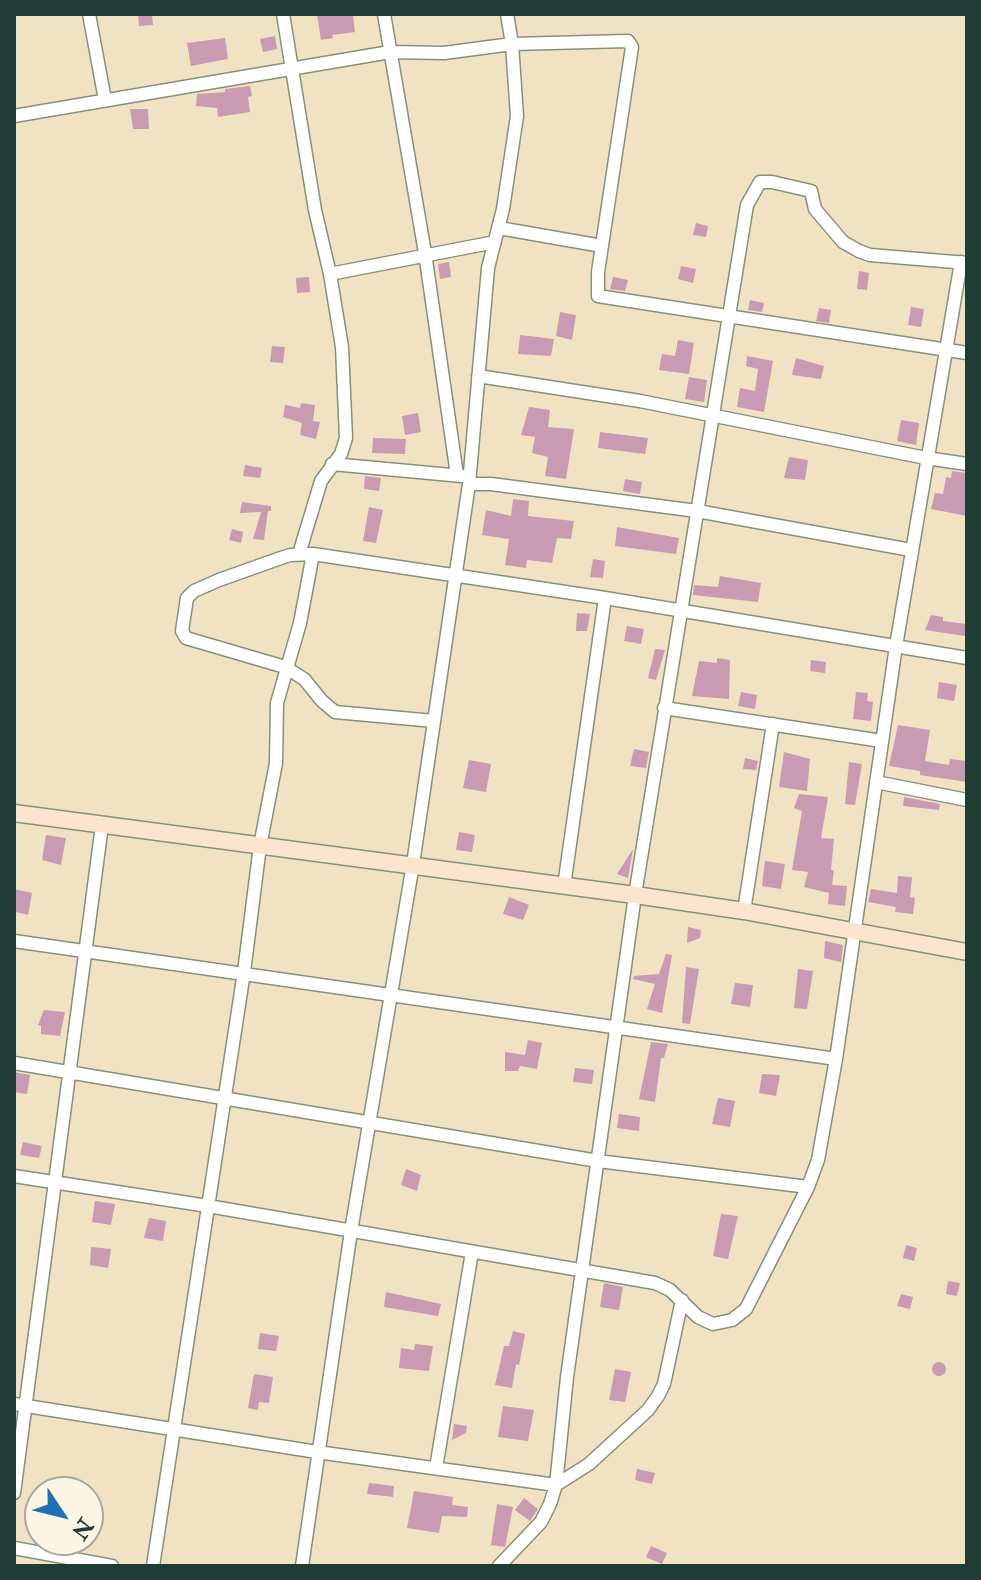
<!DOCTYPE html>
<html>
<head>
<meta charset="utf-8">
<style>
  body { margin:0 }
  #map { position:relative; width:981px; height:1580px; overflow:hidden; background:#f1e2c4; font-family:"IM FELL Double Pica",serif }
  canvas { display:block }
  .frame { position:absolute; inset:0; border:16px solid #1f3d34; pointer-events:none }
  .north { position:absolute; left:24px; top:1476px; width:80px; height:80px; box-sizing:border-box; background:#fcf5e5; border:2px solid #a4ab9e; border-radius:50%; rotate:125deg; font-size:22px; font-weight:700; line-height:32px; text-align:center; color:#1f3d34 }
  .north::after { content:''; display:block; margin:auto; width:28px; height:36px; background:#1f6fb2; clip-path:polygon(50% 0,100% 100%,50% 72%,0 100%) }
</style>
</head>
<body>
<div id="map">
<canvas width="981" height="1580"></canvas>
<div class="frame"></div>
<div class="north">N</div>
</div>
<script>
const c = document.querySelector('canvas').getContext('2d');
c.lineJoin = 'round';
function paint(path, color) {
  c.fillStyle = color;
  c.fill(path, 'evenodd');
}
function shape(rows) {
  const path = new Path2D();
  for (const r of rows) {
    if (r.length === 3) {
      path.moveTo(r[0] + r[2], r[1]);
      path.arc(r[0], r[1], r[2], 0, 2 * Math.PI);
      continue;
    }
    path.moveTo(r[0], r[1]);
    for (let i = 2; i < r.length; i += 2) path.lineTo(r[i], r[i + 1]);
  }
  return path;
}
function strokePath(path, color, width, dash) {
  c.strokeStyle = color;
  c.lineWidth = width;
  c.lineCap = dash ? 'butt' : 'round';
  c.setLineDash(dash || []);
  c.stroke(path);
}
const building = shape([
  [138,14,152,14,153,25,139,26],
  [317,14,353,14,355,32,332,35,333,38,321,40],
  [275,36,277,49,263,52,260,39],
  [225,38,228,59,191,66,187,43],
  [250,86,252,96,248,97,250,112,218,117,217,108,196,106,197,94,225,92,225,89],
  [130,109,148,109,149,129,133,129],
  [696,223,708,226,706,237,693,235],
  [449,262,451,277,440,279,438,264],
  [681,266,696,269,693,283,678,279],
  [859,271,869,273,867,290,857,289],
  [309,277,310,292,297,293,296,278],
  [613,277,628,280,625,291,610,289],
  [750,300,764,303,762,312,748,310],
  [911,307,924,309,921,327,908,325],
  [819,308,831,310,829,323,816,321],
  [560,312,576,315,572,340,556,336],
  [520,335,554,339,551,356,518,354],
  [678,340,694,343,689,374,659,370,662,354,675,356],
  [272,346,285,347,283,363,270,362],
  [747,356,773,361,764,412,737,407,740,388,755,391,758,369,746,366],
  [796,358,824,366,821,379,792,375],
  [689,377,707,380,704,402,685,399],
  [301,403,315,405,313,421,320,422,316,439,300,435,302,423,283,417,285,405,300,408],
  [529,407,550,410,548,427,574,429,566,479,545,476,548,457,532,453,535,437,521,435],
  [418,413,421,432,405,435,402,416],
  [901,420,919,423,916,445,897,441],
  [600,432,648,438,645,454,598,448],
  [373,438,406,439,405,454,372,453],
  [789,457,808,460,805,480,784,478],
  [245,465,262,468,260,478,243,476],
  [952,471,967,473,967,516,931,509,935,493,943,494,946,477,951,478],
  [365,476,381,478,379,491,364,489],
  [625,479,642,482,640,494,623,491],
  [513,499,529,501,528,516,574,521,571,539,557,538,552,563,527,560,526,568,505,565,509,539,482,535,486,510,511,516],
  [242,502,271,506,271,511,268,511,264,540,253,539,261,512,240,513],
  [369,507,383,510,376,543,363,541],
  [617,527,679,538,676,554,615,546],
  [232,529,243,532,241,543,229,540],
  [593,559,605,561,603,578,590,577],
  [720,576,761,583,758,602,693,595,694,585,718,587],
  [577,613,590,614,587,631,576,631],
  [931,615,943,617,943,621,967,624,965,636,925,630],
  [627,626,644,629,641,644,624,641],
  [655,649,665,650,656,680,648,678],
  [717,658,730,660,729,699,692,696,699,661,717,663],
  [811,660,826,662,825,673,810,671],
  [939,682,957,685,954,701,937,698],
  [741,692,757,695,755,709,738,706],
  [856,692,868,693,867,701,873,702,871,721,853,719],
  [898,725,930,730,925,761,949,765,950,759,967,761,967,782,920,775,920,771,889,766],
  [634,749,649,752,646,768,630,766],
  [784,752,810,759,807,791,779,787],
  [745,758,758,761,756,770,743,769],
  [469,760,491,764,486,792,463,788],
  [849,762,862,764,855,805,845,804],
  [799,794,828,797,821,838,834,839,831,870,834,870,832,885,847,886,845,906,828,904,829,893,804,887,808,872,792,870,802,811,794,808],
  [904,797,940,804,939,810,903,806],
  [459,832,475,835,472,852,456,850],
  [46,835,66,838,61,865,42,860],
  [633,849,628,878,617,874],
  [765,861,785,864,781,889,762,886],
  [898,876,912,877,910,897,915,898,913,914,895,912,896,907,868,902,871,889,897,893],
  [14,889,32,893,28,915,16,912],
  [509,897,529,905,523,920,503,914],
  [688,927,701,930,700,938,687,943],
  [825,941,843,945,841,962,824,958],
  [666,954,672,955,662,1013,647,1009,655,984,633,979,634,976,659,974],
  [686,967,699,969,690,1024,682,1023],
  [798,969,813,971,807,1009,794,1008],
  [735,983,753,985,750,1007,731,1004],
  [44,1010,65,1012,60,1036,41,1034,41,1026,38,1025],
  [528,1040,542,1043,537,1069,520,1066,518,1071,505,1071,505,1052,525,1055],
  [651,1042,668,1044,664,1058,661,1058,655,1102,639,1099],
  [575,1068,594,1070,592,1084,573,1082],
  [14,1072,30,1075,27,1094,14,1092],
  [762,1074,780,1075,776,1096,759,1093],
  [718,1098,735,1101,730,1127,712,1124],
  [619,1114,640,1117,639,1131,617,1128],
  [23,1142,42,1146,39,1158,20,1155],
  [406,1169,421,1175,417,1191,401,1185],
  [95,1201,115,1204,111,1225,92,1222],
  [721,1214,738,1216,728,1259,713,1256],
  [149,1218,166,1221,163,1241,144,1238],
  [906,1245,917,1248,914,1261,903,1258],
  [91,1247,111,1249,108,1268,90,1265],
  [948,1281,960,1283,957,1296,946,1294],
  [604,1283,623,1287,619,1310,600,1307],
  [386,1292,441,1304,438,1316,384,1307],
  [901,1294,913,1297,910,1309,897,1306],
  [513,1331,525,1334,519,1365,516,1364,512,1388,495,1385,504,1346,509,1346],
  [260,1333,279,1336,276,1351,258,1349],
  [415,1344,433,1346,429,1371,399,1368,401,1348,414,1350],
  [939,1369,7],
  [615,1369,631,1372,625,1402,609,1400],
  [254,1374,273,1377,269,1403,259,1402,258,1410,248,1408],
  [503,1406,534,1410,528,1441,498,1437],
  [454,1424,467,1426,466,1433,452,1440],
  [637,1469,655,1473,652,1484,635,1480],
  [369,1483,394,1486,393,1497,367,1494],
  [414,1491,453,1497,452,1505,468,1507,467,1517,442,1516,439,1533,407,1528],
  [524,1498,538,1509,530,1521,515,1510],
  [497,1504,513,1507,505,1547,491,1545],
  [651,1546,667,1553,662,1564,646,1557]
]);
const street = shape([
  [89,14,105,100],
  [283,14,315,210,330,274,342,347,346,438,341,454,321,481,299,554],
  [384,14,425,253,457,475],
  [14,116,390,52,444,53,512,44,628,41,632,47,598,272,598,296,967,353],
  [499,228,602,246],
  [330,274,495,242],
  [478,376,640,401,926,458,967,464],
  [332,464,462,476],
  [469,484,491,484,697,511,911,550],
  [664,708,882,741],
  [434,721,335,712,322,701,304,679,285,667,186,638,182,631,187,598,194,591,219,580,278,559,290,555,313,554,605,598,967,658],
  [876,782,967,800],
  [564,886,605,598],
  [744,911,773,724],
  [14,941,836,1059],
  [14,1063,598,1161,808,1187],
  [14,1176,208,1206,655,1283,670,1290,698,1317,713,1324,732,1320,746,1309,808,1187,818,1160,836,1059,896,646,961,262],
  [14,1404,317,1452,556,1485,589,1464,648,1410,658,1396,664,1384,682,1300],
  [436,1468,472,1252],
  [14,1493,102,825],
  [14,1548,112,1566],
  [153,1566,244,972,260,846,276,763,277,703,300,623,313,554],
  [302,1566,351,1231,413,864,469,484,488,268,503,209,517,116,512,44,507,14],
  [499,1566,541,1522,550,1504,556,1485,567,1377,635,895,747,205,760,182,772,182,811,191,815,209,843,242,859,251,870,255,967,263]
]);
const secondary = shape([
  [14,813,635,895,744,911,967,952]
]);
paint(building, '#c89bb3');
strokePath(street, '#88907c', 15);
strokePath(secondary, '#88907c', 19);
strokePath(street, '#fff', 12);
strokePath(secondary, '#fce5cf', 16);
</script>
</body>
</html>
